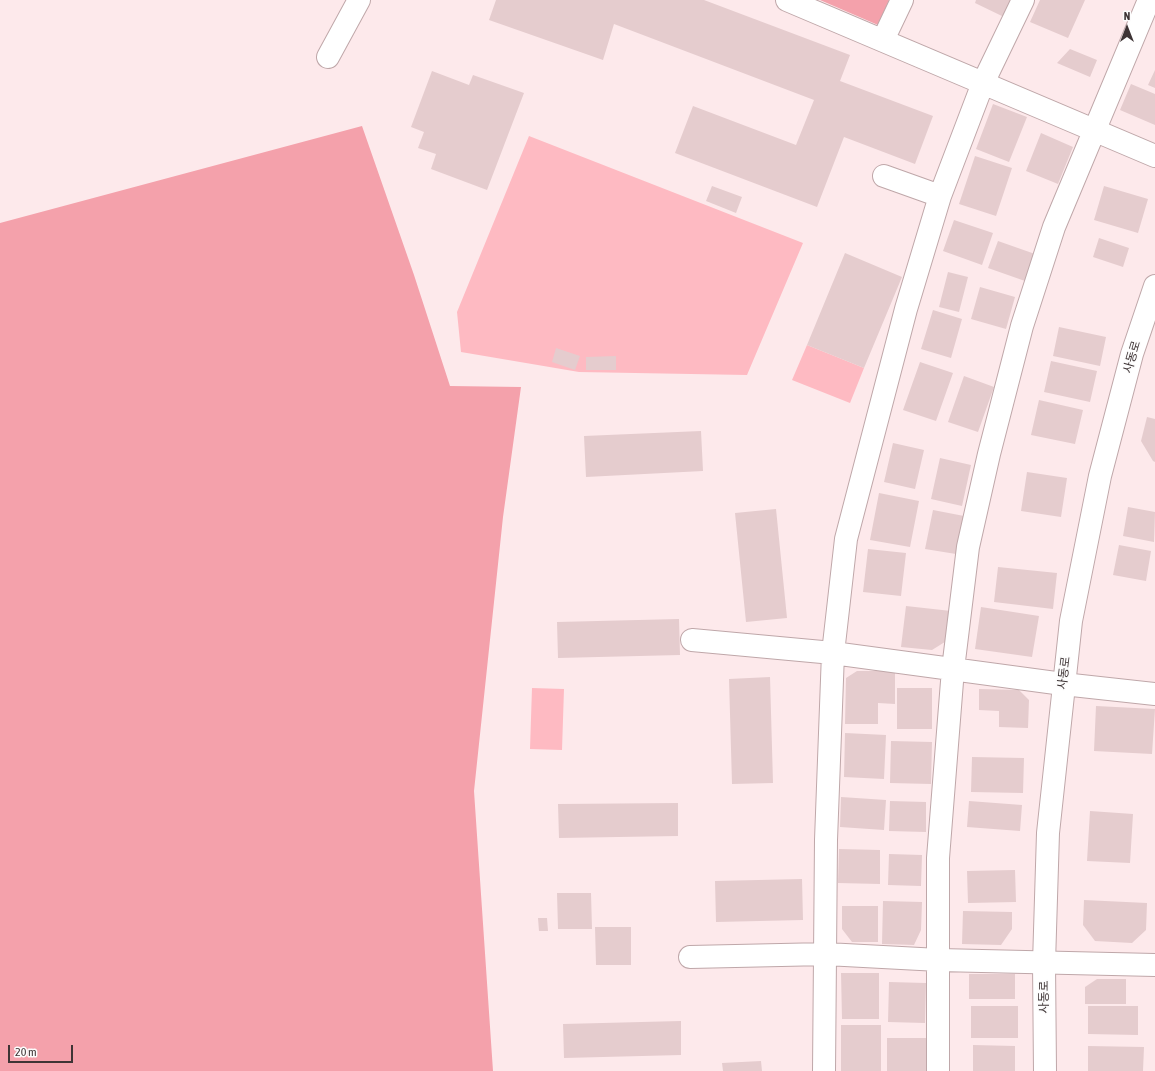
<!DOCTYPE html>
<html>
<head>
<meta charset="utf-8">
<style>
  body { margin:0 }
  #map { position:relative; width:1155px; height:1071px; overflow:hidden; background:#fde9eb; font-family:"Asap Condensed",sans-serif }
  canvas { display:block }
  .north { position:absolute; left:1107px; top:8px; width:40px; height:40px; -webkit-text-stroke:3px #fcfcfc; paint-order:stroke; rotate:0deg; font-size:11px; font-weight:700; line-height:16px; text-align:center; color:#3e3435 }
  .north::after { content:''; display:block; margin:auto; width:14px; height:18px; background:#3e3435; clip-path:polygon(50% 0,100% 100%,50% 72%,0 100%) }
  .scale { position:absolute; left:8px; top:1045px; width:65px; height:18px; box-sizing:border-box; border:2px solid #3e3435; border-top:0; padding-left:5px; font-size:12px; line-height:14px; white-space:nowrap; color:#3e3435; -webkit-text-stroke:3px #fcfcfc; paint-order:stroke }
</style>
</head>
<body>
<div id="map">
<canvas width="1155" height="1071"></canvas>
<div class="north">N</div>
<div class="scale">20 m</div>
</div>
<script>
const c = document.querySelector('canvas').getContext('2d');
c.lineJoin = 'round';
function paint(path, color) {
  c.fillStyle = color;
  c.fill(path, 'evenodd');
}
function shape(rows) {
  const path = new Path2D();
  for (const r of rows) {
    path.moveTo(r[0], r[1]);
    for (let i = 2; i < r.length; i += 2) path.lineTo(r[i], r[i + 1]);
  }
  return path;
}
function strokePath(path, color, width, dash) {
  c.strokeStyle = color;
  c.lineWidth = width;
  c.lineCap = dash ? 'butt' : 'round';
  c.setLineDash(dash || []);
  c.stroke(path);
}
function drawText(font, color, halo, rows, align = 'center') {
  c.font = font + ' "Asap Condensed","Noto Sans KR",sans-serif';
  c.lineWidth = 3;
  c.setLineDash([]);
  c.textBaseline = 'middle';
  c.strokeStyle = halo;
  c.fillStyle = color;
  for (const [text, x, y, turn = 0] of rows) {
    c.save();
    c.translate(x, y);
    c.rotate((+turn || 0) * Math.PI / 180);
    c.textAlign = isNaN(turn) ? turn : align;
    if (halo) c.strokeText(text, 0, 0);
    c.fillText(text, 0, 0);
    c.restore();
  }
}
const green = shape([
  [529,136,803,243,747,375,579,372,461,352,457,312],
  [807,345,864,368,850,403,792,380],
  [532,688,564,689,562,750,530,749]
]);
const forest = shape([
  [820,0,889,0,878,25],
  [362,126,414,275,450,386,521,387,503,517,474,791,493,1071,0,1071,0,223]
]);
const building = shape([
  [496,0,704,0,850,55,840,81,933,116,915,164,844,137,817,207,675,153,693,106,796,145,814,100,614,24,603,60,489,20],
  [976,0,1013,0,1004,17,975,3],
  [1040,0,1085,0,1068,38,1030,22],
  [1070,49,1097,60,1090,77,1057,63],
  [1155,70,1155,88,1148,85],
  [432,71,469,85,473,75,524,93,487,190,431,169,436,154,418,148,424,132,411,127],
  [1131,84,1155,94,1155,125,1120,110],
  [993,104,1027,117,1009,162,976,149],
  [1041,133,1073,147,1058,184,1026,171],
  [975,156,1012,168,996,216,959,204],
  [712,186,742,197,736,213,706,201],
  [1104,186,1148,199,1138,233,1094,220],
  [954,220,993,233,982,265,943,251],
  [1099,238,1129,248,1123,267,1093,257],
  [998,241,1035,254,1025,281,988,268],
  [845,253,902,277,864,368,807,345],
  [948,272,968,277,959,312,939,307],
  [980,287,1015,297,1006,329,971,319],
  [933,310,962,319,951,358,921,349],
  [1059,327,1106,337,1100,366,1053,356],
  [556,348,580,356,575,370,552,362],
  [616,356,616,370,586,370,586,357],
  [1051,361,1097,371,1090,402,1044,392],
  [920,362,953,373,936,421,903,410],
  [964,376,994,387,978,432,948,422],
  [1039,400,1083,410,1075,444,1031,435],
  [1147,417,1155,419,1155,462,1153,461,1141,441],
  [701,431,703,471,586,477,584,436],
  [893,443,924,450,915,489,884,482],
  [940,458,971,465,962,506,931,499],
  [1027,472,1067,478,1061,517,1021,511],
  [879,493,919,501,910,547,870,540],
  [1128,507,1155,512,1154,542,1123,536],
  [776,509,787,618,746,622,735,513],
  [933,510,964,516,956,554,925,549],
  [1119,545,1151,551,1146,581,1113,575],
  [868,549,906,553,901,596,863,592],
  [998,567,1057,573,1053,609,994,602],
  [906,606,951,611,948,640,932,650,901,647],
  [981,607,1039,616,1032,657,975,649],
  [679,619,680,655,558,658,557,622],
  [857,671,895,671,895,704,878,703,878,724,845,724,846,678],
  [770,677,773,783,732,784,729,679],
  [897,688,932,688,932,729,897,729],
  [979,689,1019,690,1029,700,1028,728,999,727,999,711,979,710],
  [1096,706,1155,709,1152,754,1094,751],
  [845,733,886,735,884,779,844,777],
  [891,741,932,742,931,784,890,783],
  [972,757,1024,758,1023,793,971,792],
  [841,797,886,800,884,830,840,827],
  [890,801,926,802,926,832,889,831],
  [969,801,1022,805,1020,831,967,827],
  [678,803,678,836,559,838,558,804],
  [1090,811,1133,814,1130,863,1087,861],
  [839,849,880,850,880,884,838,883],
  [889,854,922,855,921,886,888,885],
  [1015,870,1016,902,968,903,967,871],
  [802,879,803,920,716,922,715,881],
  [557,893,591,893,592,929,558,929],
  [1084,900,1147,903,1146,930,1132,943,1095,941,1083,925],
  [883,901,922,902,921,930,914,945,882,944],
  [842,906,878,906,878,942,852,942,842,929],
  [963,911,1012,912,1012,929,1001,945,962,944],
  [538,918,547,918,548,931,539,931],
  [595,927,631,927,631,965,596,965],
  [841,973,879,973,879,1019,842,1019],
  [969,974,1015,974,1015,999,969,999],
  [1097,979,1126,979,1126,1004,1085,1004,1085,987],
  [889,982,926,983,925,1023,888,1022],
  [971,1006,1018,1006,1018,1038,971,1038],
  [1088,1006,1138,1006,1138,1035,1088,1034],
  [681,1021,681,1055,564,1058,563,1024],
  [841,1025,881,1025,881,1071,841,1071],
  [887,1038,929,1038,928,1071,887,1071],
  [973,1045,1015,1046,1015,1071,973,1071],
  [1088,1046,1144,1047,1143,1071,1088,1071],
  [761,1061,762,1071,723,1071,722,1063]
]);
const minor = shape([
  [787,0,1155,156],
  [883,40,902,0],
  [328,57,359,0],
  [884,176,940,196],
  [692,640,833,653,1063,684,1155,694],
  [690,957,826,954,939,960,1155,965],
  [824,1071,826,840,833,653,846,539,906,309,940,196,983,83,1023,0],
  [938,1071,938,858,953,669,968,547,989,454,1022,326,1054,227,1149,0]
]);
const tertiary = shape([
  [1045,1071,1044,963,1048,833,1071,621,1100,476,1132,354,1155,286]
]);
const streetNames = [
  ["사동로",1132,357,-74],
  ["사동로",1064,673,-83],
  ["사동로",1044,997,-90]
];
paint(green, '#febac2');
paint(forest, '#f4a1ab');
paint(building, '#e5ccce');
strokePath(minor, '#bfa7a9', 24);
strokePath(tertiary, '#bfa7a9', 24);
strokePath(minor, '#fff', 22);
strokePath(tertiary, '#fff', 22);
drawText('12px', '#3e3435', '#fcfcfc', streetNames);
</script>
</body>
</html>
